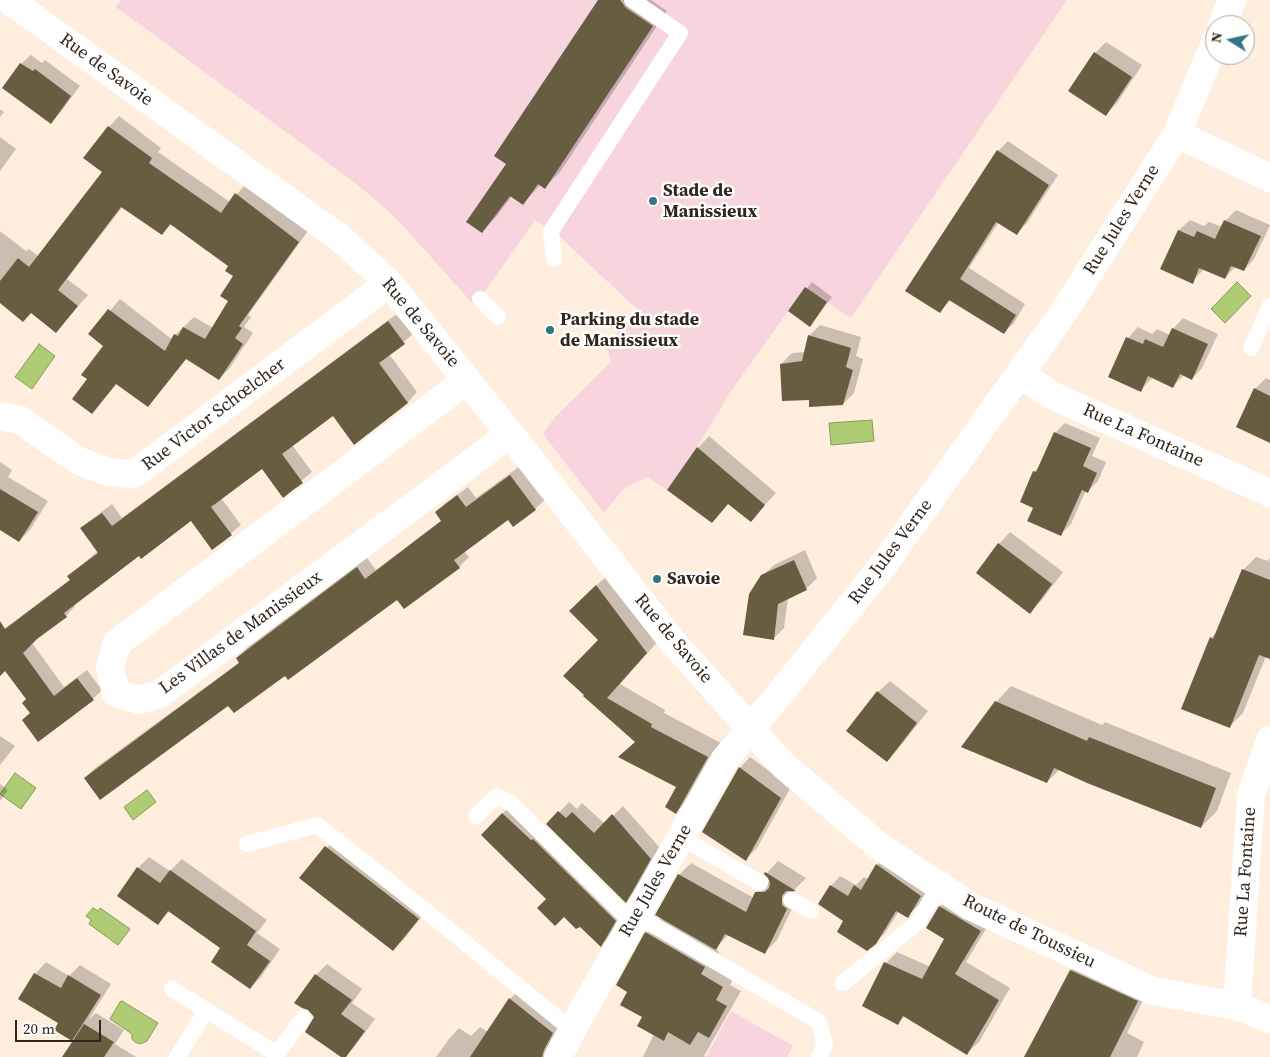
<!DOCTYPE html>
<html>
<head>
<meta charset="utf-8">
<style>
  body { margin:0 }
  #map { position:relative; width:1270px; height:1057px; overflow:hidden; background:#ffedde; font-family:"Source Serif 4",serif }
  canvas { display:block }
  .north { position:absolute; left:1205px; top:15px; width:50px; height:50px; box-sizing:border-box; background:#fefefe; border:1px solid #aca8a4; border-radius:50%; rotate:280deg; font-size:14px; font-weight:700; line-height:20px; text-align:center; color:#31261d }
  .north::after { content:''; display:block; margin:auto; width:18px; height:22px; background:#337587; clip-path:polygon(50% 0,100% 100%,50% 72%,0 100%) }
  .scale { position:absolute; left:15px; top:1020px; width:86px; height:22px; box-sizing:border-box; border:2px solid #31261d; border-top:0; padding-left:6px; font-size:15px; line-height:18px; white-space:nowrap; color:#31261d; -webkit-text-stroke:4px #fefefe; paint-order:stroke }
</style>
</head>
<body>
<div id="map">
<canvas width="1270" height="1057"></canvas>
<div class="north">N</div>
<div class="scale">20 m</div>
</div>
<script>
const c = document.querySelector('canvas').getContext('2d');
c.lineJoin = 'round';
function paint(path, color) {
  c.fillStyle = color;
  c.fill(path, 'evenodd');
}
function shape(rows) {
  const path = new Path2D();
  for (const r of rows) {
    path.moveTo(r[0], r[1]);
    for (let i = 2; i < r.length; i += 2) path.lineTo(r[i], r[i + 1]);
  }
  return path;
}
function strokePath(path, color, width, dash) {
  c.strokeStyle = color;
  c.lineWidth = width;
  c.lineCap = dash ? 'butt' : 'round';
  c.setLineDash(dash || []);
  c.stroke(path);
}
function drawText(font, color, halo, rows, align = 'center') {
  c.font = font + ' "Source Serif 4",serif';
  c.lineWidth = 5;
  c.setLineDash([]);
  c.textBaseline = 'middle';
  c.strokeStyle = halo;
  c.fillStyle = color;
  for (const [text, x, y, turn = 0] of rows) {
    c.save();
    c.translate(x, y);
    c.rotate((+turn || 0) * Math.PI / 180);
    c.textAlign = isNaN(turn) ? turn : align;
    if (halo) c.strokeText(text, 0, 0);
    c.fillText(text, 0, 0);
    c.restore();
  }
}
const green = shape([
  [121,0,1067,0,851,318,805,287,732,390,697,447,667,490,647,477,624,488,604,513,543,434,555,417,611,362,606,344,639,311,560,237,535,220,475,306,395,217,358,185,116,7],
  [731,1011,793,1046,787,1057,706,1057]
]);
const water = shape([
  [1237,282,1251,296,1225,323,1211,309,1237,282],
  [39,344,55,356,32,389,15,377,39,344],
  [872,420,874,441,831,445,829,423,872,420],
  [15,773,36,788,21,809,0,794,15,773],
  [147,790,156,802,133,820,124,807,147,790],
  [93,908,98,911,100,908,130,929,118,945,89,924,91,920,86,916,93,908],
  [122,1001,158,1023,147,1041,140,1044,135,1042,132,1039,132,1034,110,1019,120,1002,122,1001]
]);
const shadow = shape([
  [600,0,651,0,667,11,560,172,545,187,541,184,523,204,512,196,496,217,482,231,508,164],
  [1106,42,1142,65,1117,103,1106,114,1095,53],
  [31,55,42,63,45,60,80,86,60,113,51,122,21,64],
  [0,109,4,112,0,117],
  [119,116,161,148,158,152,230,202,246,184,308,231,248,315,251,317,244,327,253,333,229,369,219,379,187,358,148,405,117,383,92,413,88,379,105,346,90,334,120,299,173,340,175,335,194,317,213,328,230,301,235,276,229,266,172,224,162,234,123,206,67,279,88,295,56,331,32,312,0,302,0,231,26,251,29,249,39,257,104,172,109,127],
  [0,137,16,149,0,171],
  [1008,141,1058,175,1027,223,1017,233,999,222,969,268,1025,304,1014,323,1004,333,951,300,940,311,998,151],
  [1236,210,1270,225,1254,259,1244,270,1235,267,1225,278,1204,269,1192,282,1161,269,1179,230,1190,220,1204,226,1209,222,1222,227,1225,221],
  [812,282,832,297,810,326,789,311],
  [398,313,413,334,389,354,417,392,408,402,354,443,333,415,292,445,312,472,283,496,262,467,221,498,241,525,212,549,191,520,139,555,73,604,75,606,66,616,32,643,64,687,87,670,102,690,93,699,31,712,27,699,0,662,0,632,71,579,68,576,98,551,82,528,92,519,112,504,122,518],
  [1183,318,1218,334,1202,368,1192,379,1184,375,1173,386,1153,377,1141,390,1128,338,1138,327,1152,334,1157,329,1170,335,1173,329],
  [820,325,861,337,856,356,863,359,854,393,843,404,781,364,792,353,806,352,809,336],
  [1266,378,1270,380,1270,441,1255,389],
  [1065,423,1100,438,1092,456,1106,462,1098,481,1088,491,1086,490,1071,524,1061,534,1034,507,1034,472,1041,465,1055,433],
  [709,436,776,493,750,521,729,503,712,521,669,490,698,448],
  [0,462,12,470,8,477,48,501,30,530,19,541,0,529],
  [520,466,545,500,535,509,508,518,464,551,469,557,459,567,404,607,397,598,285,674,85,778,95,768,240,662,237,658,247,648,367,558,376,570,442,520,436,512,446,503,468,487,476,498],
  [1010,532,1063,572,1041,601,1029,612,977,572,999,544],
  [805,550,817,578,806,589,788,598,784,628,773,639,762,576,774,565],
  [1256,557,1268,561,1270,557,1270,658,1266,656,1243,713,1230,726,1211,638,1218,631,1243,570],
  [610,573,660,639,620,684,665,710,664,713,721,743,689,799,676,813,678,786,636,741,584,696,600,640,584,597],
  [890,681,928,711,898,749,887,761,878,692],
  [1011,686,1102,725,1105,722,1231,773,1217,811,1201,827,1060,769,1047,782,996,702],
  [0,736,15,746,0,765],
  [750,757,791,787,757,848,746,859,740,768],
  [0,784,8,790,0,801],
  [569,802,577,809,582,803,605,824,623,806,660,848,635,891,626,901,548,824],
  [513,803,625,910,611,935,601,945,580,925,564,915,482,835],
  [338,835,429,907,405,938,393,949,301,878],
  [886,856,930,886,919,905,908,915,899,911,885,933,875,943,845,921,831,886,840,876,856,885,864,877,868,879,877,865],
  [149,857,170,871,182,859,267,920,257,933,280,949,261,977,250,988,222,948,170,911,158,923,119,895,138,868],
  [778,861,806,878,794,890,794,892,798,896,777,940,765,952,728,935,715,949,719,952,715,959,737,972,730,985,741,991,704,1056,706,1057,643,1057,654,1034,629,991,646,933,662,917,679,875,691,863,754,898,756,893,771,880,766,874],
  [951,896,992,919,966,962,1010,988,979,1042,967,1053,905,1016,898,1023,886,963,897,952,931,967,945,939,940,907],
  [1082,959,1148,990,1127,1033,1144,1042,1137,1057,1025,1057,1071,970],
  [46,962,69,976,80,965,111,984,89,1019,96,1013,124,1030,115,1044,136,1057,64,1057,77,1036,72,1039,60,1023,20,998,35,974],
  [327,964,362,989,352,1003,375,1019,355,1046,345,1057,316,975],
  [521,988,563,1022,544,1057,436,1057,449,1039,459,1028,471,1036,480,1027,488,1032,510,999]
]);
const building = shape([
  [598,0,620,0,626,8,653,26,545,189,538,184,523,205,510,196,482,233,466,222,506,164,494,156],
  [1094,52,1132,77,1106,116,1068,91],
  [20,63,33,71,35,69,71,96,51,124,2,88],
  [108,126,152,158,149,163,221,213,235,193,299,242,239,326,242,328,235,338,243,344,219,380,186,359,148,407,116,384,92,414,72,399,87,379,81,375,103,346,88,334,108,309,165,351,174,334,178,336,183,327,205,339,228,301,220,296,233,276,225,271,228,266,170,224,162,235,121,207,58,290,78,306,56,333,31,313,23,322,0,303,0,281,18,258,29,267,102,172,83,158],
  [997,150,1049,185,1017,235,996,222,960,279,1016,315,1004,334,949,300,940,313,905,291],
  [1224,220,1261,236,1244,271,1231,266,1225,279,1199,268,1193,284,1160,269,1178,230,1194,237,1197,231,1215,239],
  [805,287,827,302,810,327,788,311],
  [388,321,405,344,379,363,408,403,354,445,333,416,282,454,303,483,293,490,283,498,262,469,211,507,232,535,212,550,191,521,141,559,139,556,64,613,67,617,37,639,23,653,54,696,77,678,94,700,38,742,22,720,30,713,22,703,26,699,5,671,0,676,0,621,5,629,70,580,67,576,98,553,80,528,102,513,112,526],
  [1172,328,1208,344,1192,380,1180,374,1173,388,1148,376,1141,392,1108,377,1126,337,1143,344,1145,339,1163,347],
  [808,335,851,348,846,367,853,370,843,405,809,407,809,400,782,401,780,364,802,361],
  [1254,388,1270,396,1270,443,1236,427],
  [1054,432,1091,448,1083,466,1097,473,1088,493,1082,490,1061,536,1027,521,1033,508,1020,502,1033,471,1036,472],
  [697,447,765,505,751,522,728,504,712,523,667,490],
  [510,475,536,510,513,527,508,520,454,560,460,568,404,609,397,600,288,680,285,676,234,713,228,706,100,800,84,778,239,663,236,658,357,567,365,579,441,521,435,512,457,495,466,507],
  [0,489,38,512,19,542,0,530],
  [998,543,1052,584,1030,614,976,573],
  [794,560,807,590,778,604,774,640,743,635,749,594,761,575],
  [1242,569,1270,580,1270,659,1259,655,1230,728,1181,709,1210,637,1213,639],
  [596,585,647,653,607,698,652,724,651,727,708,757,676,814,665,807,676,787,618,757,635,742,583,696,584,695,563,676,598,640,569,611],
  [877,691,917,723,887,762,846,731],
  [995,701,1087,741,1089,737,1216,788,1201,828,1087,783,1054,768,1047,783,961,747],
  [739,767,781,798,746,861,702,832],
  [558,811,566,818,572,812,594,833,612,814,651,859,626,903,546,824],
  [502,813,531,840,533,839,616,921,601,947,580,927,576,929,564,917,555,926,537,908,546,899,481,835],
  [325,846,419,919,393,951,299,878],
  [876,864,921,896,908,918,896,911,876,944,867,951,837,932,843,921,818,904,830,885,848,896,854,885,861,890],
  [137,867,160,883,170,870,256,931,247,945,270,961,250,989,211,962,220,948,192,928,168,911,158,925,117,896],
  [765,872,796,891,786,891,782,896,782,905,787,909,765,954,725,934,716,950,655,915,678,874,746,912,755,892,765,892,769,888,770,883,768,878,764,874],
  [939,906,981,931,955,974,999,1000,967,1055,903,1016,898,1025,862,1006,884,962,922,979,944,939,926,928],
  [645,932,705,967,701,974,723,987,716,1000,727,1006,709,1038,698,1032,690,1045,668,1032,664,1041,637,1026,642,1017,620,1005,627,992,616,985],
  [1070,970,1138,1001,1110,1057,1024,1057],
  [34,973,61,988,68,975,101,995,72,1041,54,1030,58,1023,18,999],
  [315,974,352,1000,341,1014,365,1031,346,1057,341,1057,305,1032,314,1017,308,1010,302,1008,294,1003],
  [509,998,553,1033,544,1050,542,1057,470,1057],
  [84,1024,114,1042,104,1057,62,1057]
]);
const service = shape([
  [554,259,551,231,680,33,632,0],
  [480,299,498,317],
  [1251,348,1270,306],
  [476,816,497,796,511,803,632,923],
  [681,837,760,883],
  [247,844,317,825,405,894,572,1030],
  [791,900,811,911],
  [636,915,819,1022,825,1044,819,1057],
  [843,983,917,923,939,886],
  [172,989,277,1054,303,1018],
  [177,1057,206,1011]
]);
const minor = shape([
  [9,0,340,238,389,283,510,434,673,642,783,765,879,846,970,906,1153,991,1237,1006,1270,1019],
  [1222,25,1232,0],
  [1177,134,1270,178],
  [1020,374,1053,396,1270,493],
  [467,380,117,643,110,667,116,693,139,700,160,694,510,434],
  [0,416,20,420,79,461,108,472,134,474,389,283],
  [1237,1006,1251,795,1270,740],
  [558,1057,577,1021,725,759,774,701,884,564,1063,313,1177,134,1215,42]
]);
const markers = [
  [653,201,5,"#337587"],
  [550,330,5,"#337587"],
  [657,579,5,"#337587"]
];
const streetNames = [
  ["Rue de Savoie",106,70,36],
  ["Rue Jules Verne",1122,220,-58],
  ["Rue de Savoie",420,323,50],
  ["Rue Victor Schœlcher",214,415,-37],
  ["Rue La Fontaine",1143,436,24],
  ["Rue Jules Verne",891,552,-53],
  ["Les Villas de Manissieux",241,633,-36],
  ["Rue de Savoie",673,639,50],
  ["Rue La Fontaine",1246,872,-86],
  ["Rue Jules Verne",656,881,-60],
  ["Route de Toussieu",1029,932,26]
];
const poiNames = [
  ["Stade de",663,191],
  ["Manissieux",663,212],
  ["Parking du stade",560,320],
  ["de Manissieux",560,341],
  ["Savoie",667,579]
];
paint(green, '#f8d4de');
paint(water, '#aecc74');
strokePath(water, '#889a5a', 1);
paint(shadow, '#0003');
paint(building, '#675e41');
strokePath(service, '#fff', 16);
strokePath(minor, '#fff', 28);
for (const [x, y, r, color] of markers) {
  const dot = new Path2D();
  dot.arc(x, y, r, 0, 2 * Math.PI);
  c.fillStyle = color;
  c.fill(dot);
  strokePath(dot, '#fefefe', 2);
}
drawText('18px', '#31261d', '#fefefe', streetNames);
drawText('bold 18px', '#31261d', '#fefefe', poiNames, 'left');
</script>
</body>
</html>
